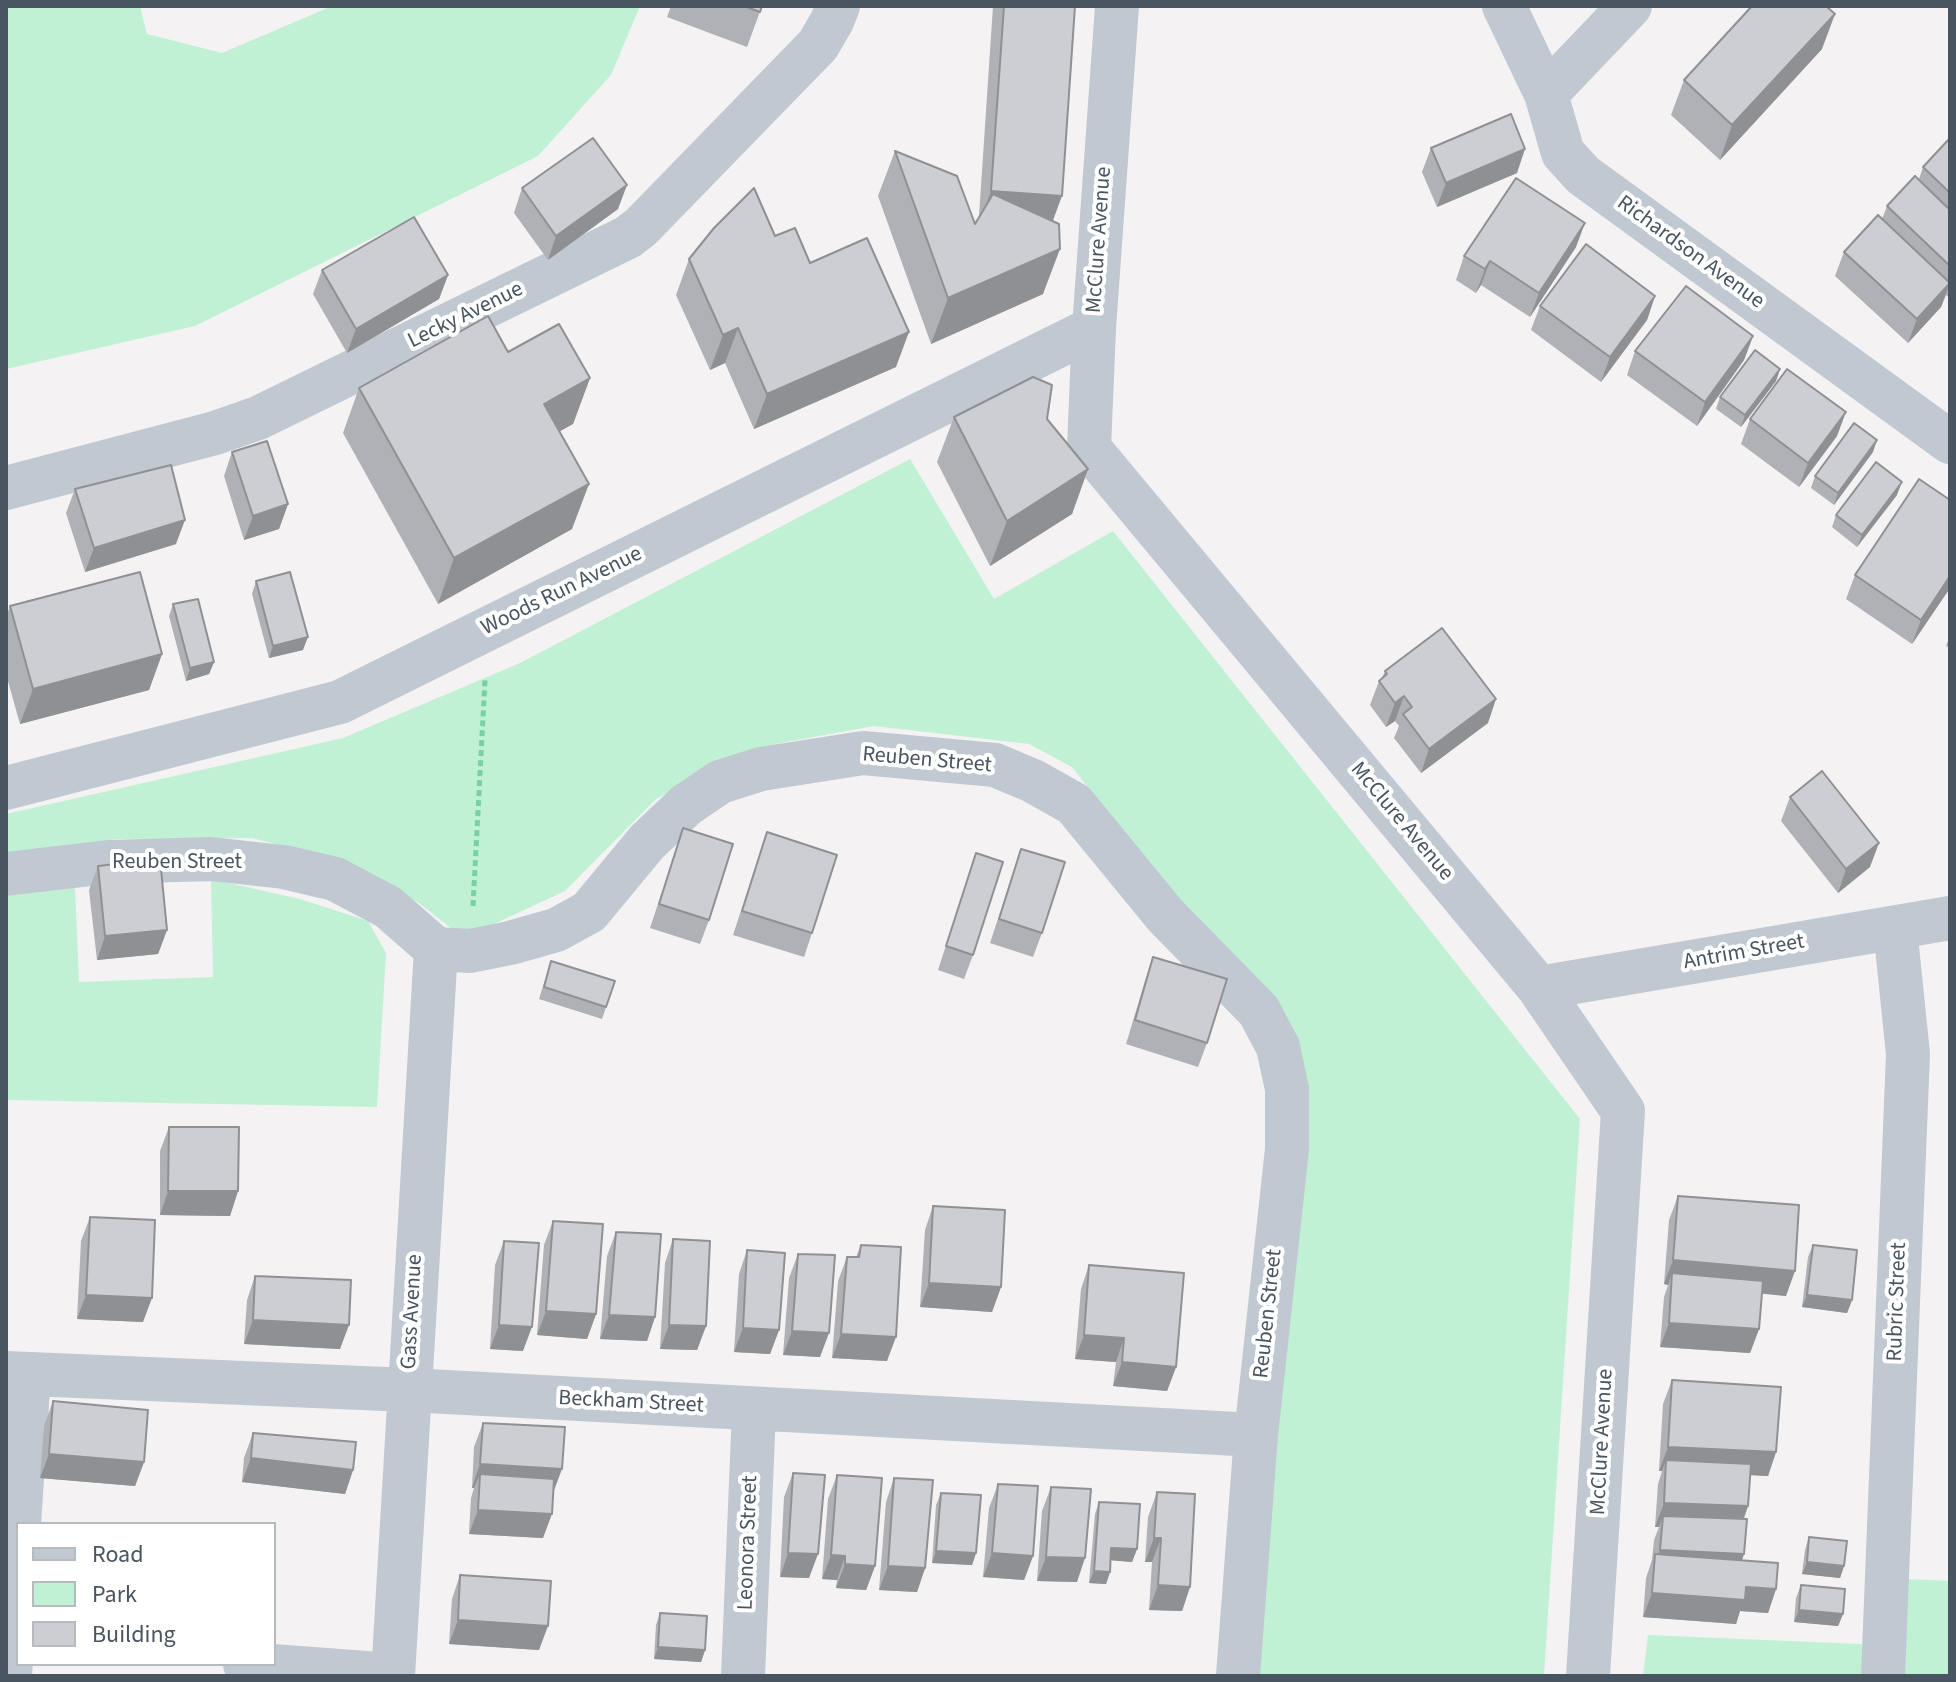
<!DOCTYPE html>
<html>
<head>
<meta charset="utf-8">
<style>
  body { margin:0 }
  #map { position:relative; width:1956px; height:1682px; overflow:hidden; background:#f4f2f2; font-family:"Source Sans 3",sans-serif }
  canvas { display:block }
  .frame { position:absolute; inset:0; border:8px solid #495560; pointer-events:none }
  .legend { position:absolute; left:16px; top:1522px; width:260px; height:144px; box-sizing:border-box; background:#fff; border:2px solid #b6bbbf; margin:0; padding:10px 14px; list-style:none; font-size:24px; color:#495560 }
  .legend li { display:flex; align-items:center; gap:16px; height:40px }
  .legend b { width:40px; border:2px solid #b6bbbf }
</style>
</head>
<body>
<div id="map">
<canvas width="1956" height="1682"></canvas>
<div class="frame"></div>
<ul class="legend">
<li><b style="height:10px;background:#c0c9d1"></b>Road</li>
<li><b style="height:22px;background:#c1f1d4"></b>Park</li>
<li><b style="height:22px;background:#ccced4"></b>Building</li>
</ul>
</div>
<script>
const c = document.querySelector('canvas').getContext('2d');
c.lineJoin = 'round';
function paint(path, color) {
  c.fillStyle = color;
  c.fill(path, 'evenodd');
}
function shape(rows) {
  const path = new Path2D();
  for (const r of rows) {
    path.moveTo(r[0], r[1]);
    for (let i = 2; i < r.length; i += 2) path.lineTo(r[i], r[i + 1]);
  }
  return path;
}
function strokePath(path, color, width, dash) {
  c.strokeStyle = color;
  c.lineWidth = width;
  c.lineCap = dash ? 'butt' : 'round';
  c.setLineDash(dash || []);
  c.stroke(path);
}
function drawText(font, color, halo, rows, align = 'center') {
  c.font = font + ' "Source Sans 3",sans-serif';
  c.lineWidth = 8;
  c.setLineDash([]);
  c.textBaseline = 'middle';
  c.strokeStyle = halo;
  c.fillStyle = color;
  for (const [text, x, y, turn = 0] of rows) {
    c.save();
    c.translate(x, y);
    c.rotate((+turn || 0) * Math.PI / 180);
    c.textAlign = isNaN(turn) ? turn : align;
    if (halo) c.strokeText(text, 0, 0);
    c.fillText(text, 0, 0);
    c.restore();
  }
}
const green = shape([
  [6,6,140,6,147,34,222,53,332,6,640,6,611,75,538,156,195,326,6,369],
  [910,459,994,599,1113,531,1580,1119,1544,1676,1252,1676,1305,1106,1197,928,1072,767,1029,744,874,726,781,743,719,766,656,799,565,891,483,929,456,932,419,903,339,860,252,838,117,839,6,854,6,814,343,738,520,663],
  [211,879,300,899,368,921,386,953,377,1107,6,1100,6,896,75,887,79,982,213,977],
  [1887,1578,1950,1581,1950,1676,1643,1676,1648,1635,1884,1645]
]);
const path = shape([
  [473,906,485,680]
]);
const minor = shape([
  [1117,6,1094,328,1089,448,1539,988,1623,1111,1588,1676],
  [1504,6,1546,94,1563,153,1583,175,1950,442],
  [1546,94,1630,6],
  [6,488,215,433,258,418,628,237,641,227,818,45,832,21,838,6],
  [6,788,340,702,1094,328],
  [6,874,108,862,211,859,284,867,335,879,388,907,436,949,470,951,510,943,556,930,589,912,647,842,686,805,720,782,761,769,863,753,995,765,1033,781,1074,804,1165,915,1259,1011,1278,1047,1287,1089,1287,1149,1256,1435,1238,1676],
  [1539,988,1950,918],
  [6,1373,409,1390,1256,1435],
  [19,1524,29,1374],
  [245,1664,393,1675],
  [10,1676,18,1538],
  [393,1676,436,949],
  [743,1676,754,1410],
  [1883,1676,1908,1054,1895,928]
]);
const wall = shape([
  [671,6,762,6,747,47,667,17],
  [993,6,1075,6,1053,221,1043,294,931,344,878,196,895,151,975,224,979,216],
  [1822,49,1720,160,1671,115,1684,80],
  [1950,138,1950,298,1946,295,1941,307,1908,343,1835,276,1844,252,1882,219,1887,206,1919,179,1923,167],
  [1431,148,1517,173,1437,207,1422,172],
  [522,188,618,209,548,260,514,213],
  [775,236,810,263,896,367,754,429,725,363,710,370,676,295,689,259],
  [1576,247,1530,317,1481,285,1476,293,1456,280,1464,256],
  [322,270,448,275,439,299,347,353,313,294],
  [1655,296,1647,320,1601,382,1531,330,1540,306],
  [1753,336,1744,360,1697,426,1627,375,1635,351],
  [508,352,590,378,573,424,559,431,572,529,438,604,343,433,359,388],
  [1780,369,1776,381,1741,427,1716,409,1720,397],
  [954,417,1047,419,1088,469,1072,514,990,566,937,462],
  [1750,419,1837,436,1799,487,1741,444],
  [232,452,288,504,279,529,244,540,224,476],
  [1873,452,1834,505,1811,488,1815,476],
  [75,489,176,544,85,572,66,513],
  [1897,495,1857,547,1832,527,1836,515],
  [1950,500,1950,588,1912,644,1846,599,1855,575],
  [256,581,303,650,269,658,252,594],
  [173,604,214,662,209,674,186,681,169,616],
  [10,606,162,654,149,690,20,724,6,674,6,617],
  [1950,636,1950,648,1946,646],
  [1385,671,1488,723,1421,773,1394,738,1399,726,1395,721,1386,727,1370,705,1379,681,1382,678],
  [1790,797,1870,867,1838,893,1781,821],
  [683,828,709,920,700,944,650,928],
  [767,832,812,933,804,957,733,935],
  [1021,849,1042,933,1033,957,990,943],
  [976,853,973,955,964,979,938,970],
  [98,866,167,930,158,954,97,960,89,890],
  [1153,957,1207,1043,1198,1067,1126,1044,1145,981],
  [551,961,615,981,602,1019,539,999],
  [169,1127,238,1191,230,1216,160,1215,160,1151],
  [1678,1196,1786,1296,1762,1293,1759,1329,1750,1353,1660,1347,1664,1297,1668,1285,1664,1284,1669,1220],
  [933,1206,1001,1287,992,1312,920,1307,925,1230],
  [90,1217,143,1322,77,1319,81,1241],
  [553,1221,596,1314,587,1339,537,1335,544,1245],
  [616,1232,655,1317,647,1341,600,1339,607,1256],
  [673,1239,706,1326,697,1350,660,1349,665,1263],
  [504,1241,523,1351,490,1349,495,1265],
  [861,1245,887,1361,832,1358,838,1281,847,1257,856,1257],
  [1813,1245,1852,1300,1847,1313,1802,1307,1808,1257],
  [747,1250,779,1330,770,1354,734,1352,739,1274],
  [798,1254,820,1357,783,1355,789,1278],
  [1089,1265,1176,1367,1167,1391,1113,1386,1116,1362,1075,1359,1081,1289],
  [255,1276,340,1349,244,1344,247,1300],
  [1672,1380,1776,1452,1768,1476,1750,1475,1748,1506,1744,1519,1744,1554,1742,1560,1776,1589,1768,1613,1740,1611,1736,1624,1643,1617,1646,1578,1652,1560,1654,1540,1659,1527,1655,1527,1658,1484,1662,1471,1659,1471,1663,1404],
  [53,1401,144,1462,135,1486,40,1478,44,1426],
  [483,1423,553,1493,543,1538,469,1534,471,1498,474,1488,472,1488,474,1447],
  [253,1433,353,1470,345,1494,242,1482,244,1458],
  [793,1473,809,1578,780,1577,784,1497],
  [837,1475,875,1566,866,1590,836,1588,837,1580,822,1579,828,1499],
  [894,1478,925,1568,917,1592,879,1590,886,1502],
  [998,1484,1033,1556,1024,1580,983,1577,989,1508],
  [1051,1487,1077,1582,1037,1581,1042,1511],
  [1157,1492,1190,1587,1182,1611,1149,1610,1152,1562,1145,1562,1148,1517],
  [941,1493,976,1553,972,1565,932,1563,936,1505],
  [1099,1502,1137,1549,1132,1562,1111,1560,1110,1572,1106,1584,1089,1583,1095,1514],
  [1809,1537,1844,1566,1840,1578,1802,1574,1805,1550],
  [460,1575,539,1650,449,1644,452,1599],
  [1801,1585,1843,1614,1838,1626,1794,1622,1796,1598],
  [660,1613,705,1650,701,1662,654,1659,656,1625]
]);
const shadedWall = shape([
  [1835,14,1822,49,1720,160,1732,125],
  [1525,149,1517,173,1437,207,1446,183],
  [627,185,618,209,548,260,556,236],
  [991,191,1062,196,1049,231,978,227],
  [1585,223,1576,247,1530,317,1539,293],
  [1060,249,1043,294,931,344,948,298],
  [1490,261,1481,285,1476,293,1485,269],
  [448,275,439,299,347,353,356,329],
  [1950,283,1941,307,1908,343,1917,319],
  [1655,296,1647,320,1601,382,1610,357],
  [738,328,725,363,710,370,723,335],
  [909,332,896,367,754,429,767,394],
  [1753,336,1744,360,1697,426,1705,402],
  [1780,369,1776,381,1741,427,1745,415],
  [590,378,573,424,528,449,544,404],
  [1846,412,1837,436,1799,487,1808,463],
  [1877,440,1873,452,1834,505,1838,493],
  [1088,469,1072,514,990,566,1007,521],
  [1902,482,1897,495,1857,547,1862,535],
  [589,484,572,529,438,604,454,558],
  [288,504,279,529,244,540,253,516],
  [185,520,176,544,85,572,94,548],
  [1950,576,1950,588,1912,644,1921,620],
  [308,637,303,650,269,658,273,646],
  [162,654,149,690,20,724,33,689],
  [214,662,209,674,186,681,190,668],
  [1404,696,1395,721,1386,727,1395,703],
  [1496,699,1488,723,1421,773,1429,749],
  [1879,843,1870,867,1838,893,1846,869],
  [167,930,158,954,97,960,105,936],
  [168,1191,238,1191,230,1216,160,1215],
  [1673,1260,1795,1271,1786,1296,1672,1285,1672,1273,1668,1285,1664,1284],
  [929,1283,1001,1287,992,1312,920,1307],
  [86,1295,152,1298,143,1322,77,1319],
  [1807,1295,1852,1300,1847,1313,1802,1307],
  [546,1311,596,1314,587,1339,537,1335],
  [609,1315,655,1317,647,1341,600,1339],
  [253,1320,349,1325,340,1349,244,1344],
  [1669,1323,1759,1329,1750,1353,1660,1347],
  [499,1325,532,1327,523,1351,490,1349],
  [669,1325,706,1326,697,1350,660,1349],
  [743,1328,779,1330,770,1354,734,1352],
  [792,1331,829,1333,820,1357,783,1355],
  [841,1334,896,1337,887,1361,832,1358],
  [1084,1335,1124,1338,1116,1362,1075,1359],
  [1122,1362,1176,1367,1167,1391,1113,1386],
  [1668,1447,1776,1452,1768,1476,1666,1471,1666,1460,1662,1471,1659,1471],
  [49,1454,144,1462,135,1486,40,1478],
  [251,1458,353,1470,345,1494,242,1482],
  [480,1464,562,1469,553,1493,479,1488,480,1474,474,1488,472,1488],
  [1664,1503,1748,1506,1739,1530,1663,1516,1659,1527,1655,1527],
  [478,1510,552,1514,543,1538,469,1534],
  [1154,1538,1161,1538,1152,1562,1145,1562],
  [1111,1548,1137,1549,1132,1562,1107,1560],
  [1660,1550,1744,1554,1736,1578,1654,1568],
  [936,1551,976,1553,972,1565,932,1563],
  [788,1553,818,1554,809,1578,780,1577],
  [992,1553,1033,1556,1024,1580,983,1577],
  [831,1555,845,1556,837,1580,822,1579],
  [1046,1557,1085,1558,1077,1582,1037,1581],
  [1807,1562,1844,1566,1840,1578,1802,1574],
  [845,1564,875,1566,866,1590,836,1588],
  [888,1566,925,1568,917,1592,879,1590],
  [1094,1571,1110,1572,1106,1584,1089,1583],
  [1158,1585,1190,1587,1182,1611,1149,1610],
  [1746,1587,1776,1589,1768,1613,1740,1611,1736,1624,1643,1617,1652,1593],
  [1799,1610,1843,1614,1838,1626,1794,1622],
  [458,1620,548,1626,539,1650,449,1644],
  [658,1647,705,1650,701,1662,654,1659]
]);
const building = shape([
  [744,6,762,6,760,12,744,6],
  [1004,6,1075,6,1062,196,991,191,1004,6],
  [1752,6,1826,6,1835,14,1732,125,1684,80,1752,6],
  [1511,114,1525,149,1446,183,1431,148,1511,114],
  [593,138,627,185,556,236,522,188,593,138],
  [1950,138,1950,193,1923,167,1950,138],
  [895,151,957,176,975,224,993,194,1059,224,1060,249,948,298,895,151],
  [1915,176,1950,210,1950,266,1887,206,1915,176],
  [1516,178,1585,223,1539,293,1490,261,1485,269,1464,256,1516,178],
  [754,188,775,236,795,228,810,263,867,238,909,332,767,394,738,328,723,335,689,259,714,228,754,188],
  [1878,215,1950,283,1917,319,1844,252,1878,215],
  [414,217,448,275,356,329,322,270,414,217],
  [1586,244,1655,296,1610,357,1540,306,1586,244],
  [1686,286,1753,336,1705,402,1635,351,1686,286],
  [488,316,508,352,559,324,590,378,544,404,589,484,454,558,359,388,488,316],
  [1755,350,1780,369,1745,415,1720,397,1755,350],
  [1787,369,1846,412,1808,463,1750,419,1787,369],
  [1033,377,1052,385,1047,419,1088,469,1007,521,954,417,1033,377],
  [1854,423,1877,440,1838,493,1815,476,1854,423],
  [267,441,288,504,253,516,232,452,267,441],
  [1876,462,1902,482,1862,535,1836,515,1876,462],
  [171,465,185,520,94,548,75,489,171,465],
  [1919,479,1950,500,1950,576,1921,620,1855,575,1919,479],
  [140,572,162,654,33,689,10,606,140,572],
  [290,572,308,637,273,646,256,581,290,572],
  [198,599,214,662,190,668,173,604,198,599],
  [1442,628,1496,699,1429,749,1403,714,1412,707,1404,696,1395,703,1379,681,1387,674,1385,671,1442,628],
  [1822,771,1879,843,1846,869,1790,797,1822,771],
  [683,828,733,844,709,920,659,904,683,828],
  [767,832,837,855,812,933,742,911,767,832],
  [1021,849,1065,862,1042,933,999,919,1021,849],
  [976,853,1003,862,973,955,946,946,976,853],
  [160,859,167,930,105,936,98,866,160,859],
  [1153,957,1227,979,1207,1043,1135,1020,1153,957],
  [551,961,615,981,606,1007,544,987,551,961],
  [169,1127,239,1127,238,1191,168,1191,169,1127],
  [1678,1196,1799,1205,1795,1271,1673,1260,1678,1196],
  [933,1206,1005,1210,1001,1287,929,1283,933,1206],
  [90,1217,155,1220,152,1298,86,1295,90,1217],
  [553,1221,603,1224,596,1314,546,1311,553,1221],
  [616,1232,661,1234,655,1317,609,1315,616,1232],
  [673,1239,710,1241,706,1326,669,1325,673,1239],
  [504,1241,539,1243,532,1327,499,1325,504,1241],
  [861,1245,901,1247,896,1337,841,1334,847,1257,859,1257,861,1245],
  [1813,1245,1857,1250,1852,1300,1807,1295,1813,1245],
  [747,1250,785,1253,779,1330,743,1328,747,1250],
  [798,1254,835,1255,829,1333,792,1331,798,1254],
  [1089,1265,1184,1273,1176,1367,1122,1362,1124,1338,1084,1335,1089,1265],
  [1672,1273,1763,1281,1759,1329,1669,1323,1672,1273],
  [255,1276,351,1280,349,1325,253,1320,255,1276],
  [1672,1380,1781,1387,1776,1452,1668,1447,1672,1380],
  [53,1401,148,1410,144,1462,49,1454,53,1401],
  [483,1423,565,1427,562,1469,480,1464,483,1423],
  [253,1433,356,1442,353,1470,251,1458,253,1433],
  [1666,1460,1751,1464,1748,1506,1664,1503,1666,1460],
  [793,1473,825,1475,818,1554,788,1553,793,1473],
  [480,1474,554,1479,552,1514,478,1510,480,1474],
  [837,1475,882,1478,875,1566,845,1564,845,1556,831,1555,837,1475],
  [894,1478,933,1480,925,1568,888,1566,894,1478],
  [998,1484,1038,1486,1033,1556,992,1553,998,1484],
  [1051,1487,1091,1489,1085,1558,1046,1557,1051,1487],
  [1157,1492,1195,1494,1190,1587,1158,1585,1161,1538,1154,1538,1157,1492],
  [941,1493,981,1495,976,1553,936,1551,941,1493],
  [1099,1502,1140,1504,1137,1549,1111,1548,1110,1572,1094,1571,1099,1502],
  [1663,1516,1747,1519,1744,1554,1660,1550,1663,1516],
  [1809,1537,1847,1541,1844,1566,1807,1562,1809,1537],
  [1655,1554,1778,1563,1776,1589,1746,1587,1745,1600,1652,1593,1655,1554],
  [460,1575,551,1581,548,1626,458,1620,460,1575],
  [1801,1585,1845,1589,1843,1614,1799,1610,1801,1585],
  [660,1613,707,1616,705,1650,658,1647,660,1613]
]);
const streetNames = [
  ["McClure Avenue",1100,240,-86],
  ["Richardson Avenue",1690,253,36],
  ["Lecky Avenue",466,316,-26],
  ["Woods Run Avenue",562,592,-26],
  ["Reuben Street",927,761,5],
  ["McClure Avenue",1401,822,50],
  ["Reuben Street",177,863],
  ["Antrim Street",1744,953,-10],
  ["Rubric Street",1898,1302,-88],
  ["Gass Avenue",413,1312,-87],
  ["Reuben Street",1269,1314,-84],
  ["Beckham Street",631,1403,3],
  ["McClure Avenue",1603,1442,-87],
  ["Leonora Street",749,1543,-88]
];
paint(green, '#c1f1d4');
strokePath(path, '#78d0a5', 5, [6, 4]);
strokePath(minor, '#c0c9d1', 44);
paint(wall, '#afb1b6');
paint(shadedWall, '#8f9094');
paint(building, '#ccced4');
strokePath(building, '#8f9094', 2);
drawText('22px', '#495560', '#fff', streetNames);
</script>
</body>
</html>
